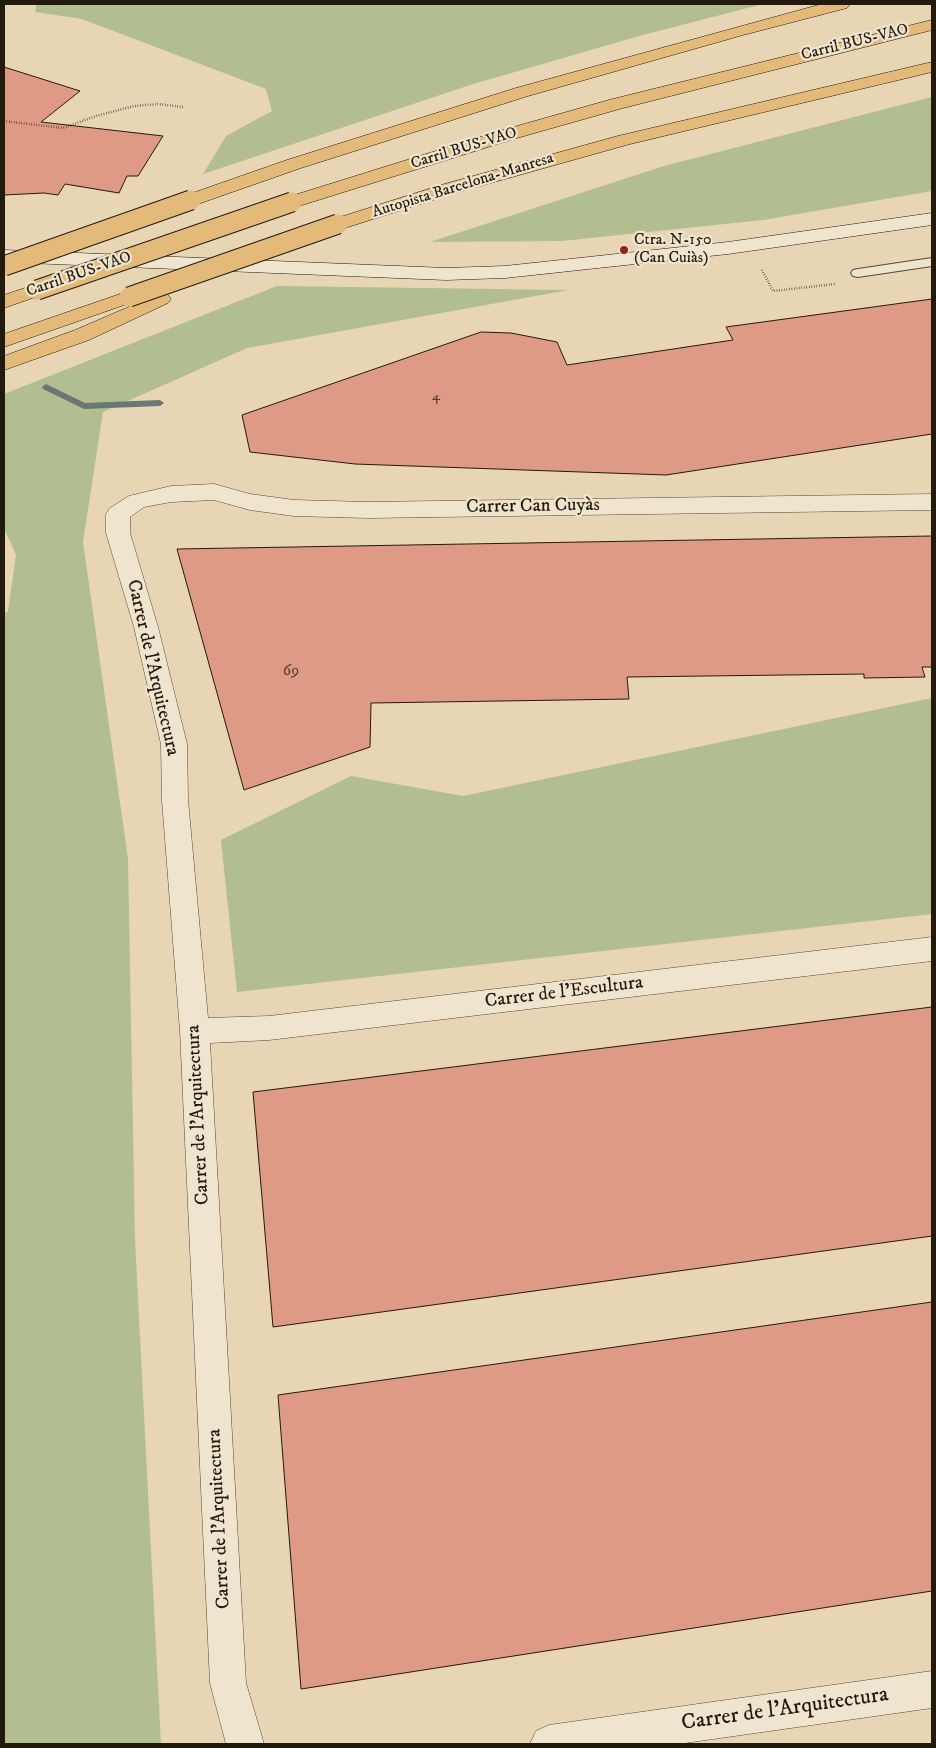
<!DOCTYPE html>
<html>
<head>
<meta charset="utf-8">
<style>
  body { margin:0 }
  #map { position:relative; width:936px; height:1748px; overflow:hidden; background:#e7d5b3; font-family:"IM FELL DW Pica",serif }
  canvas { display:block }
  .frame { position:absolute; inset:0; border:5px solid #231a0e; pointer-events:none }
</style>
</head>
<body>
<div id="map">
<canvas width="936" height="1748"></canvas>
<div class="frame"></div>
</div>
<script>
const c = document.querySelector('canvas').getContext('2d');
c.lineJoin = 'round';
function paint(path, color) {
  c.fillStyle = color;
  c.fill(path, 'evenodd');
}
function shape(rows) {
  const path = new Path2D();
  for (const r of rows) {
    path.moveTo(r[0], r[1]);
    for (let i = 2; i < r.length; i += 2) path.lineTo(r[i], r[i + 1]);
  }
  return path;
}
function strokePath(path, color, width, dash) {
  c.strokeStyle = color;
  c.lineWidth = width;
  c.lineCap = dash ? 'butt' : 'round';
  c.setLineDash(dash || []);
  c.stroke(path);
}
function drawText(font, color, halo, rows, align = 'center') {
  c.font = font + ' "IM FELL DW Pica",serif';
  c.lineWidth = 4.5;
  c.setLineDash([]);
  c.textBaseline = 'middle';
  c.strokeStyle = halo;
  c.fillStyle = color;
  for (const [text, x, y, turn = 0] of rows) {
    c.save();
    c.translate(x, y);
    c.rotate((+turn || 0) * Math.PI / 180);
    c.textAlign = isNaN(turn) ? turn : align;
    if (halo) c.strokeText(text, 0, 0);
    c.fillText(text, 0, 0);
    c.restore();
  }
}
const green = shape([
  [37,4,763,4,639,36,470,85,203,174,226,136,272,111,266,89,82,19,35,12],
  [932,97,932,191,763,220,562,241,430,242,664,166],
  [277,286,569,290,247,348,103,412,83,542,128,859,135,1240,161,1744,4,1744,4,614,8,611,16,555,4,528,4,394],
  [932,698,932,914,237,992,221,840,351,776,463,796]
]);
const stream = shape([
  [46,384,85,403,160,400,164,403,160,406,84,409,43,389,42,387,46,384]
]);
const building = shape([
  [4,67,80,91,41,122,163,136,138,176,127,176,119,193,65,184,58,195,44,193,4,195,4,67],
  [932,299,932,434,666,475,355,464,250,452,242,415,481,332,511,333,557,342,567,365,733,340,726,327,932,299],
  [932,536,932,667,922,667,925,677,864,678,864,674,627,677,629,699,371,703,370,747,244,790,177,549,932,536],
  [932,1007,932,1236,273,1327,253,1092,932,1007],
  [932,1302,932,1591,301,1689,278,1395,932,1302]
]);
const path = shape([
  [4,121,63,128,96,116,134,106,158,104,183,107],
  [762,270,773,291,835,284]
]);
const lane = shape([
  [932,258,932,266,858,277,853,276,851,273,853,270,858,269,932,258]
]);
const street = shape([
  [214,484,250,494,294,500,368,502,932,494,932,510,368,518,294,516,250,510,214,500,171,502,144,507,130,517,130,533,158,627,187,744,188,800,208,1018,269,1016,932,937,932,961,269,1040,210,1043,246,1683,264,1744,226,1744,210,1683,180,1031,162,800,161,744,134,627,106,533,106,514,110,508,129,496,171,486,214,484],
  [932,1671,932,1708,678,1744,530,1744,536,1731,549,1725,932,1671]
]);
const secondary = shape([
  [932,213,932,225,728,254,505,278,446,280,4,262,4,250,446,268,505,266,728,242,932,213]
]);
const highway = shape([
  [822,4,850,4,847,8,743,35,528,96,301,168,198,204,191,206,184,204,181,200,184,196,287,160,516,88,822,4],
  [932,20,932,30,623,108,517,138,299,206,292,208,285,206,282,202,285,198,503,130,609,100,932,20],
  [932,62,932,72,630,144,455,193,345,228,338,230,331,228,328,224,331,220,441,185,618,136,932,62],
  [37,284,44,286,47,290,44,294,4,308,4,295,37,284],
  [161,293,168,295,171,299,168,303,89,340,4,370,4,356,75,330,161,293],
  [120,294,127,296,130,300,127,304,4,347,4,334,120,294]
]);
const highwayBridge = shape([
  [4,266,191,200],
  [37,290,292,202],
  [129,297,338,224]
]);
const markers = [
  [624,250,5,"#8f2418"]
];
const farNumbernames = [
  ["4",436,397]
];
const farStreetnames = [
  ["Carril BUS-VAO",855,43,-14],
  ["Carril BUS-VAO",464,149,-17],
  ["Autopista Barcelona-Manresa",463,186,-17],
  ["Carril BUS-VAO",79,275,-19]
];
const farPoinames = [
  ["Ctra. N-150",634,241],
  ["(Can Cuiàs)",634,259]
];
const numberNames = [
  ["69",291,672]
];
const streetNames = [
  ["Carrer Can Cuyàs",533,507,-1],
  ["Carrer de l'Arquitectura",152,668,77],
  ["Carrer de l'Escultura",564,993,-7],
  ["Carrer de l'Arquitectura",199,1115,-93],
  ["Carrer de l'Arquitectura",220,1519,-93]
];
const nearStreetnames = [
  ["Carrer de l'Arquitectura",785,1710,-8]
];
paint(green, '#b2be8f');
paint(stream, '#697872');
paint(building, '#df9a86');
strokePath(building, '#231a0e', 1);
strokePath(lane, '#544937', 2);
strokePath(street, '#544937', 1);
strokePath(secondary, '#231a0e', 1);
strokePath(highway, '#231a0e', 1);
strokePath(path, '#231a0e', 2.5, [0.5, 2]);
paint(lane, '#efe4ce');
paint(street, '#efe4ce');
paint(secondary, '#efe4ce');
paint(highway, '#e4ba7a');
strokePath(highwayBridge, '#231a0e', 21, []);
strokePath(highwayBridge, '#e4ba7a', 19);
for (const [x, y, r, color] of markers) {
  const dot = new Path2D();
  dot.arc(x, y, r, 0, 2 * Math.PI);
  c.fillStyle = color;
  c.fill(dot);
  strokePath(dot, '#efe4ce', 2);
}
drawText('14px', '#523a2c', null, farNumbernames);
drawText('16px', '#231a0e', '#efe4ce', farStreetnames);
drawText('16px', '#231a0e', '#efe4ce', farPoinames, 'left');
drawText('16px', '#523a2c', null, numberNames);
drawText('19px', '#231a0e', '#efe4ce', streetNames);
drawText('22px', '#231a0e', '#efe4ce', nearStreetnames);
</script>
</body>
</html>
